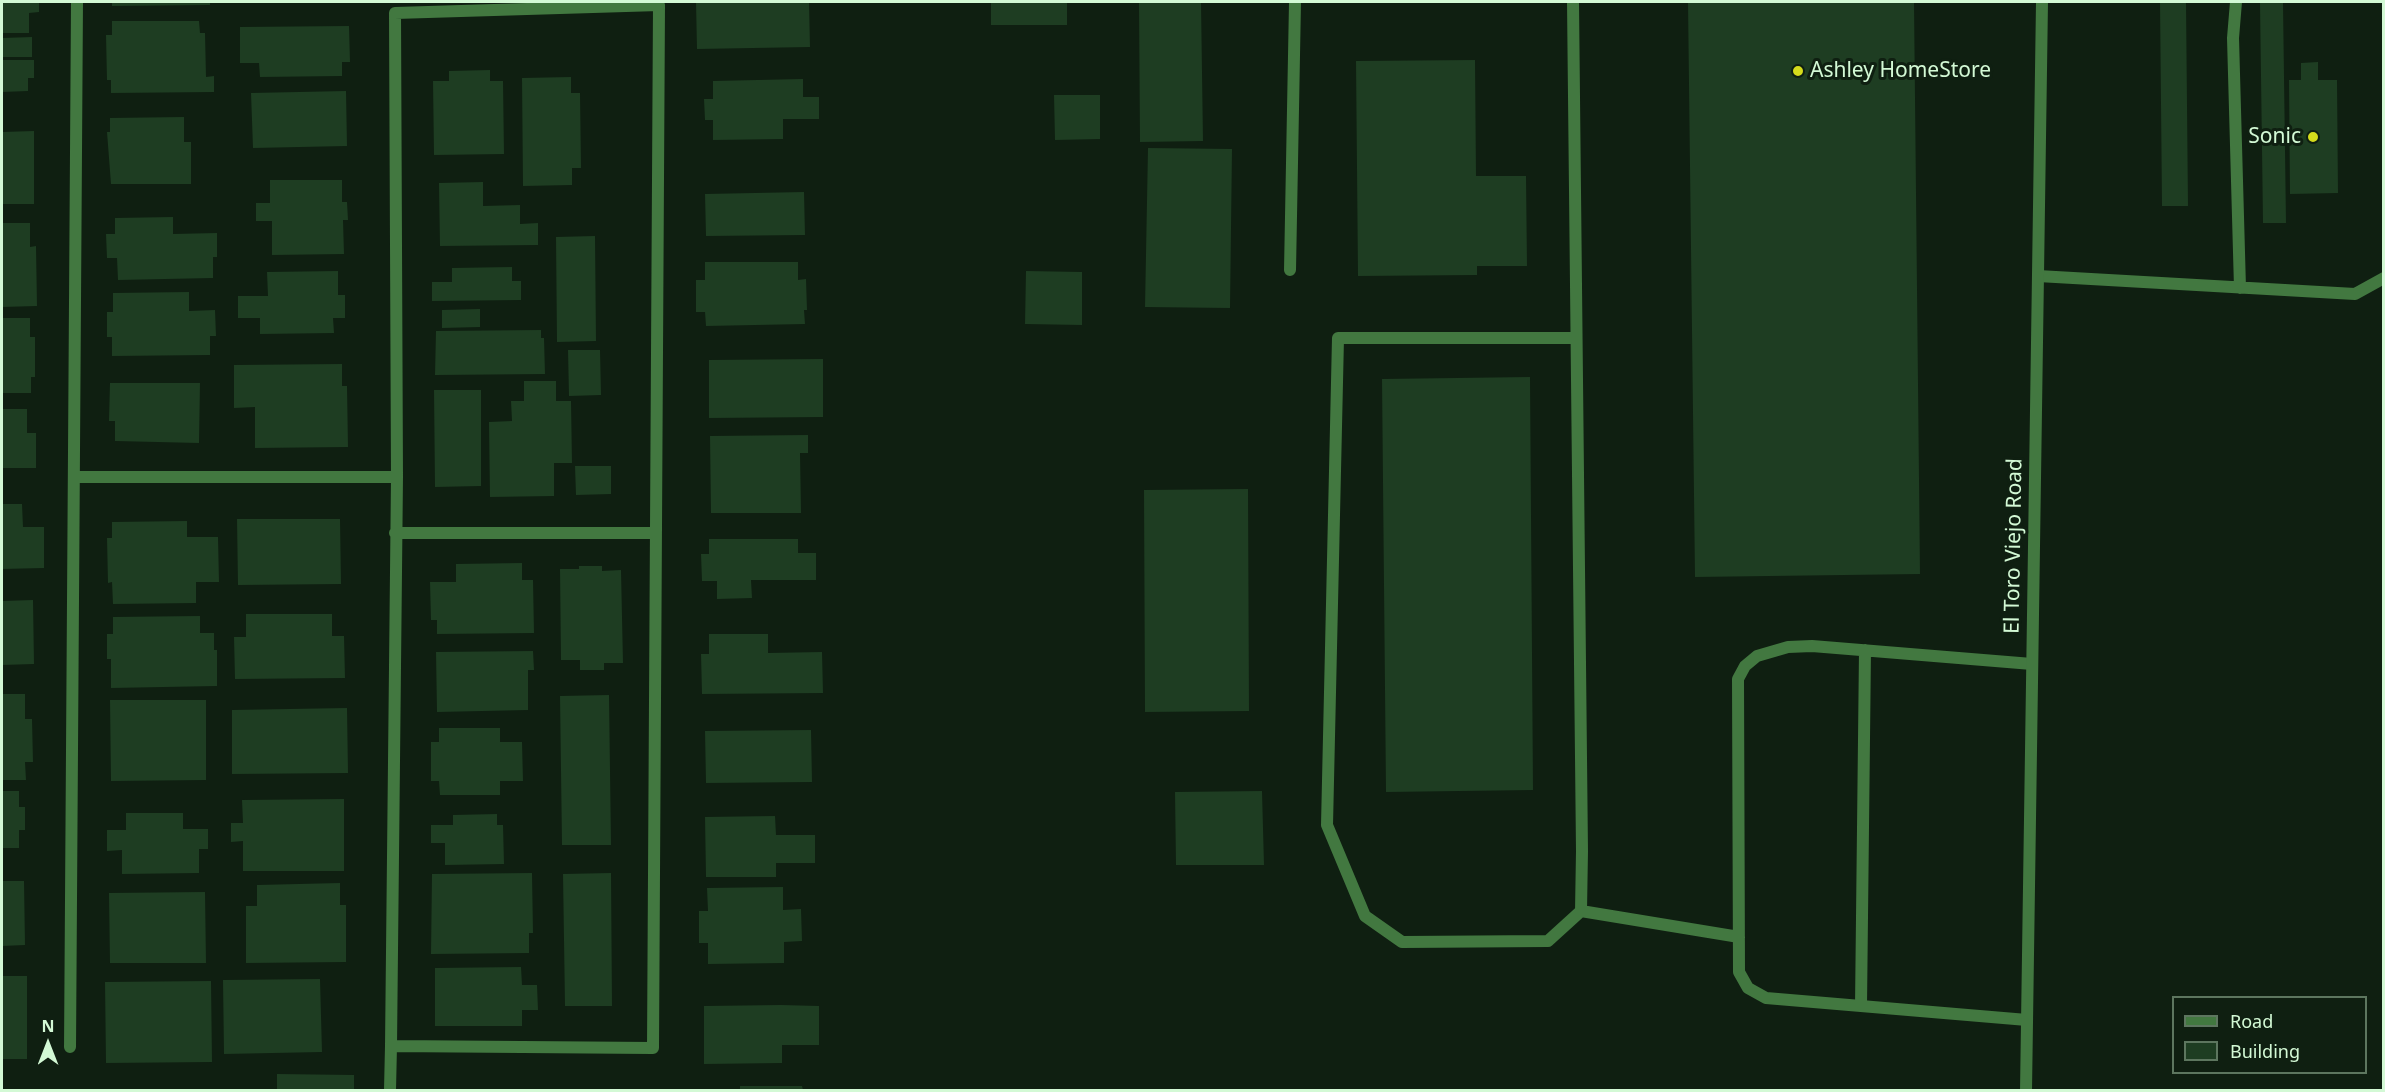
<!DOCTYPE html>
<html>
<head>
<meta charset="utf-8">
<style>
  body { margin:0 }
  #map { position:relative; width:2385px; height:1092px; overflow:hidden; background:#0f1f11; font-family:"Noto Sans",sans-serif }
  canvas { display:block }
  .frame { position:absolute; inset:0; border:3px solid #d3f9d5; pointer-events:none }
  .legend { position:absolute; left:2172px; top:996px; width:195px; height:78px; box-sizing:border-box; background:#0f1f11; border:2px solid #5d765f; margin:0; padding:8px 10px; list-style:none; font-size:18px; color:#d3f9d5 }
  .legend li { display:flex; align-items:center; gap:12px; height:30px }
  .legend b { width:30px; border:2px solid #5d765f }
  .north { position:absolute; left:18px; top:1014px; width:60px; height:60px; -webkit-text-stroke:4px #0f1f11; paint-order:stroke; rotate:0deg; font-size:16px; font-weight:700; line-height:24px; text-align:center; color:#d3f9d5 }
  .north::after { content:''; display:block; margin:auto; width:21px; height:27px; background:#d3f9d5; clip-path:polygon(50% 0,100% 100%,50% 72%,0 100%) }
</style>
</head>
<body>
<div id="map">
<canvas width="2385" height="1092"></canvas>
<div class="frame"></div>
<ul class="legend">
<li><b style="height:8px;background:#427840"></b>Road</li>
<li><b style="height:16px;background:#1e3d22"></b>Building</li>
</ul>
<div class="north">N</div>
</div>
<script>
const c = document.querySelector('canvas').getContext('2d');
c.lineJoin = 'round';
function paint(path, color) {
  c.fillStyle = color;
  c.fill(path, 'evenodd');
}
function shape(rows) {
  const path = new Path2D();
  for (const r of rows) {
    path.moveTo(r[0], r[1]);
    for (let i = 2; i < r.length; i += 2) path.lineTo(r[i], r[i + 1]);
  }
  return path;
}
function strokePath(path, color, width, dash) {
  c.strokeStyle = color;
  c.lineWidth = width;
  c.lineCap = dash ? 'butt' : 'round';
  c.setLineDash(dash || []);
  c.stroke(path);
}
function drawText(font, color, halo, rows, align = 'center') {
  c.font = font + ' "Noto Sans",sans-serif';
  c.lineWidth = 6;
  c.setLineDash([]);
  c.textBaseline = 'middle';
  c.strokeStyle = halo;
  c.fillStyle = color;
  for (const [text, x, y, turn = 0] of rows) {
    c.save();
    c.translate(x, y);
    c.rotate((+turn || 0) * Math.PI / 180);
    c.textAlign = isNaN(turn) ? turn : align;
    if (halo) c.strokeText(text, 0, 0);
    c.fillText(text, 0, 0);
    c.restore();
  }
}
const building = shape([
  [2,2,39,2,39,12,29,13,29,33,2,33],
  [112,2,210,2,210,5,112,6],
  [696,2,809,2,810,47,697,49],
  [991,2,1067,2,1067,25,991,25],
  [1139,2,1201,2,1203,141,1140,142],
  [1688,2,1914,2,1920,574,1695,577],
  [2160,2,2186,2,2188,206,2162,206],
  [2260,3,2283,3,2286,223,2263,223],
  [112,21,199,21,200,33,205,33,206,77,214,76,214,92,111,93,111,80,107,80,106,35,112,35],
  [349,26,350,62,342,62,342,76,260,77,259,63,240,63,240,27],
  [32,37,32,57,2,57,2,38],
  [2,60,34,60,34,78,28,78,28,91,2,92],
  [1475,60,1476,176,1526,176,1527,266,1477,266,1477,275,1358,276,1356,61],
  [2318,62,2318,80,2337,80,2338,193,2290,194,2289,80,2301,80,2301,63],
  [490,70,490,81,503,81,504,154,434,155,433,81,449,81,449,71],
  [571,77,571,93,580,93,581,168,572,168,572,185,523,186,522,78],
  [803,79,803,97,819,97,819,119,783,119,783,139,713,140,713,120,705,120,704,99,713,99,713,81],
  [346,91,347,146,253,148,251,93],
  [1054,95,1100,95,1100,139,1055,140],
  [184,117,184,142,191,142,191,184,111,184,107,132,110,132,110,118],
  [34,131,34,204,2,204,2,132],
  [1148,148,1232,149,1230,308,1145,307],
  [270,180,342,180,342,202,347,202,348,220,343,220,344,254,272,255,272,221,256,221,256,203,270,203],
  [483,182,483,206,520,205,520,224,538,223,538,245,440,246,439,183],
  [804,192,805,235,706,236,705,194],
  [173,217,173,234,217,233,217,257,213,257,213,278,118,280,117,258,107,258,106,234,115,234,115,218],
  [2,223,30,223,30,247,36,246,37,306,2,307],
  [595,236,596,341,557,342,556,237],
  [705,262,798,262,798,280,806,279,807,310,804,310,805,324,706,326,705,312,696,312,696,280,705,280],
  [512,267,512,281,521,281,521,300,432,301,432,282,452,282,452,268],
  [338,271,338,295,345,295,345,318,333,318,334,333,260,334,260,318,238,318,238,296,268,296,267,272],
  [1026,271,1082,272,1082,325,1025,324],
  [189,292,189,311,215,310,216,336,210,336,210,355,112,356,112,337,107,337,107,312,113,312,113,293],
  [480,309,480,327,442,328,442,310],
  [2,318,30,318,30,337,35,337,35,377,31,377,31,393,2,393],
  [541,330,541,338,544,338,545,374,435,375,436,331],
  [568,350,600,350,601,395,569,396],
  [823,359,823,417,709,418,709,360],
  [342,364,342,386,347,386,348,447,255,448,255,407,234,408,234,365],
  [1530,377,1533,790,1386,792,1382,379],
  [524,381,556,381,556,401,571,401,572,463,554,463,554,496,490,497,489,422,512,421,511,401,524,401],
  [110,383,200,383,199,443,115,441,115,421,109,421],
  [434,390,481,390,481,486,435,487],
  [2,409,27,409,27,433,36,433,36,468,2,468],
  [808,435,808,453,800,453,801,513,711,513,710,436],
  [575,466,611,466,611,494,576,495],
  [1248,489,1249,711,1145,712,1144,490],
  [2,504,22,504,23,527,44,527,44,568,2,569],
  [237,519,340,519,341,584,238,585],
  [187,521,187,537,218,537,219,582,196,582,196,603,113,604,112,582,108,583,107,538,112,538,112,522],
  [709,539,798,539,798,553,816,553,816,580,751,580,752,598,717,599,717,581,702,581,701,554,709,554],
  [522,563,522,580,533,580,534,633,437,634,437,620,431,620,430,582,456,582,456,564],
  [579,566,602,566,602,571,621,570,623,663,604,663,604,670,580,670,580,660,561,660,560,569,579,569],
  [33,600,34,664,2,665,2,601],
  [246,614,332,614,332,636,344,636,345,678,235,679,234,637,246,637],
  [200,616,200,633,214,633,214,650,217,650,217,686,111,688,111,659,107,659,107,634,113,634,113,617],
  [709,634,768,634,768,653,822,652,823,693,702,694,701,654,709,654],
  [533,651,534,670,528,670,528,710,437,712,436,652],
  [2,694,25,694,25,719,32,719,33,762,25,762,26,780,2,780],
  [609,695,611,845,562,845,560,696],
  [110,700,206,700,206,780,111,781],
  [347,708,348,773,232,774,232,710],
  [439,728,500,728,500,742,522,742,523,781,500,781,500,795,440,795,439,781,431,781,431,742,439,742],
  [811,730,812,782,706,783,705,731],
  [2,791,19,791,19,807,25,807,25,830,19,830,19,848,2,848],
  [1262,791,1264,865,1176,865,1175,792],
  [344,799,344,871,243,871,243,841,231,842,231,823,243,823,242,800],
  [126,813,183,813,183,829,208,829,208,849,199,849,199,873,122,874,122,850,107,851,107,830,126,830],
  [497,814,497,825,503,825,504,864,445,865,445,843,431,843,431,825,453,825,453,815],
  [775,816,776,835,815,835,815,863,776,863,776,877,706,877,705,817],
  [532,873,533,933,529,933,529,953,431,954,432,874],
  [611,873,612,1006,565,1006,563,874],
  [2,881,24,881,25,945,2,946],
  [340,883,340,905,346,905,346,962,246,963,246,906,257,906,257,885],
  [783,887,783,910,801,909,802,941,784,942,784,963,708,964,708,943,699,943,699,911,708,911,707,888],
  [205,892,206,963,110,963,109,893],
  [521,967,522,985,537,985,538,1010,522,1010,522,1026,435,1026,435,968],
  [2,976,27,976,27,1059,2,1059],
  [320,979,322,1052,224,1054,223,980],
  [211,981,212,1062,106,1063,105,982],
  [781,1005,819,1006,819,1045,782,1045,782,1063,704,1064,704,1006],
  [277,1074,354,1075,354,1090,277,1090],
  [740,1086,802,1086,803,1090,740,1090]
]);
const lane = shape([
  [1573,2,1582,851,1581,911,1548,941,1402,942,1365,916,1327,825,1338,338,1576,338],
  [2236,2,2233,38,2240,288],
  [1290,270,1295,2],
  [2038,276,2355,294,2384,278],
  [74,477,397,477,395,13,659,5,653,1048,391,1046,397,477],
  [395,533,656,533],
  [1581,911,1739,937],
  [1861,1006,1865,650],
  [2027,1020,1766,998,1748,988,1739,972,1738,679,1745,666,1757,656,1788,647,1812,646,2032,664],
  [70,1047,77,2],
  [390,1090,391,1046]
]);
const street = shape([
  [2026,1090,2042,2]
]);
const markers = [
  [1798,71,6,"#d5dc1c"],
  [2313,137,6,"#d5dc1c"]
];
const poiNames = [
  ["Ashley HomeStore",1810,71],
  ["Sonic",2301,137,"right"]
];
const streetNames = [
  ["El Toro Viejo Road",2014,546,-89]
];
paint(building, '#1e3d22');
strokePath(lane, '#427840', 12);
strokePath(street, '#427840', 12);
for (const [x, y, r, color] of markers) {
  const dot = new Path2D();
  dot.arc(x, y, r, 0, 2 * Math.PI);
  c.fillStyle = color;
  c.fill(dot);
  strokePath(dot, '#0f1f11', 2);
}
drawText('21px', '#d3f9d5', '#0f1f11', poiNames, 'left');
drawText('21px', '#d3f9d5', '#0f1f11', streetNames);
</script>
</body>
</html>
